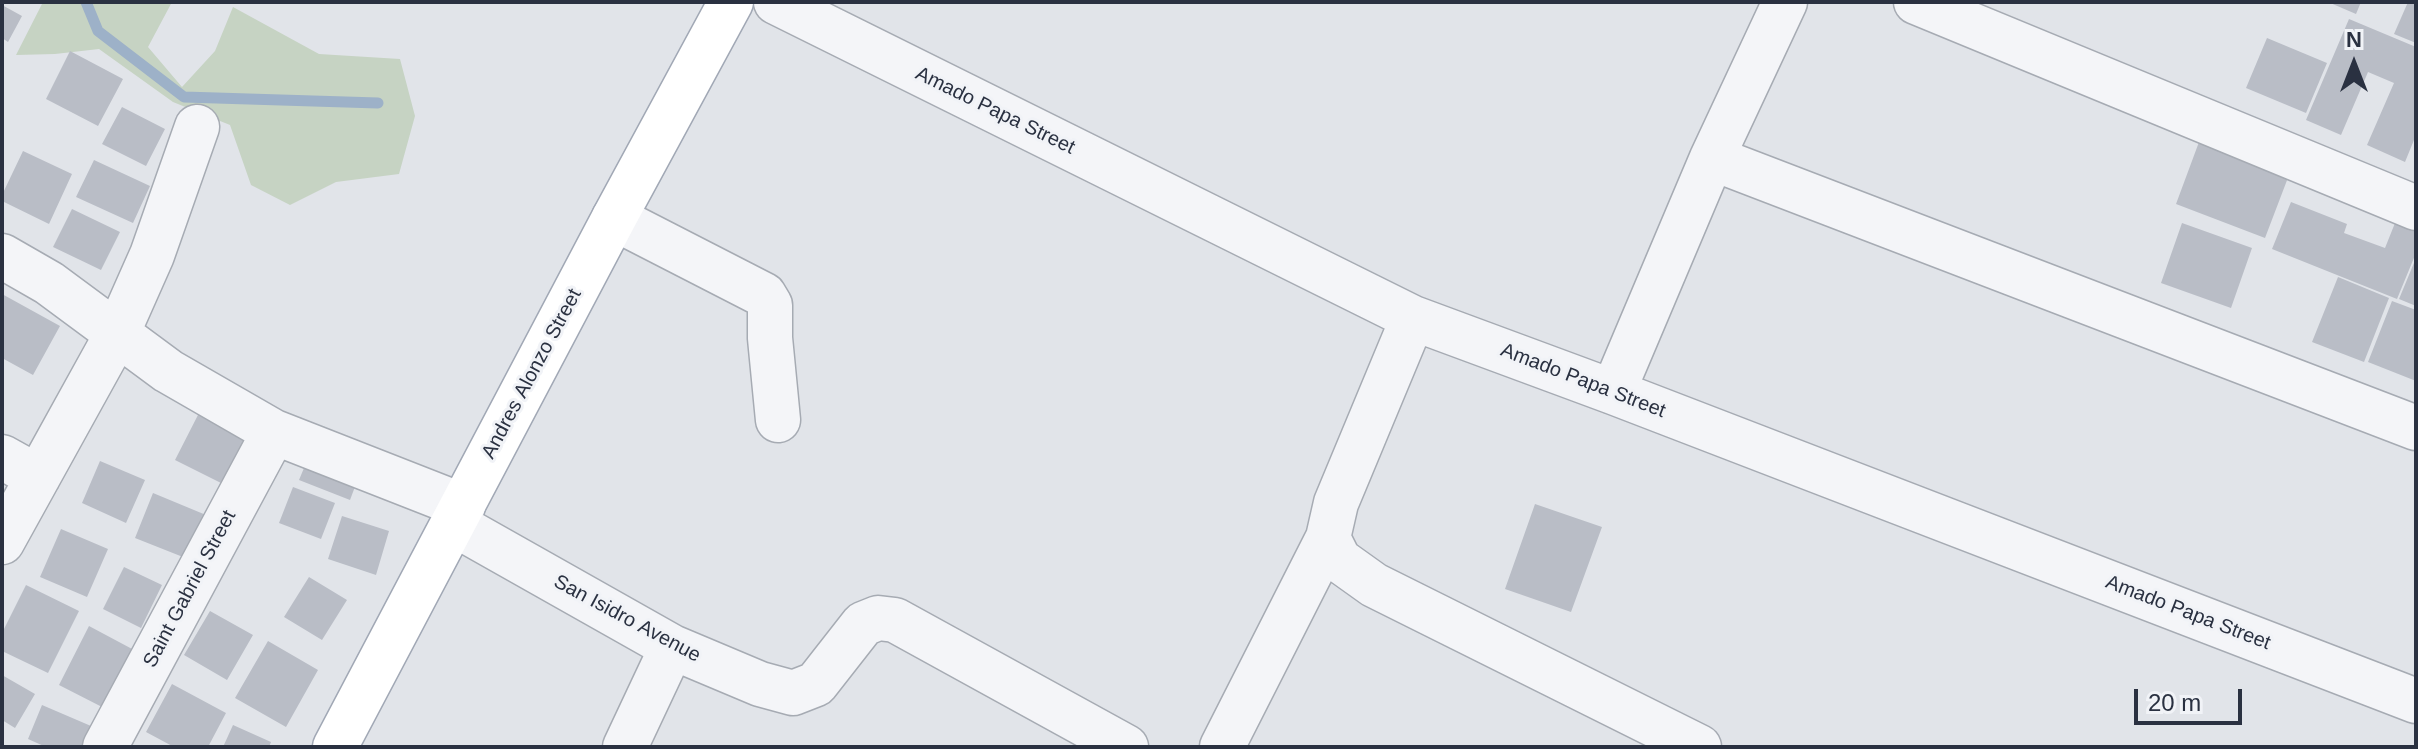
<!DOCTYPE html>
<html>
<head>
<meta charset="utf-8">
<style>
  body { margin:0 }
  #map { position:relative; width:2418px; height:749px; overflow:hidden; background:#e1e4e9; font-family:Helvetica,sans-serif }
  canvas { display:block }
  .frame { position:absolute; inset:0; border:4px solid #2a3141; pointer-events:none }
  .north { position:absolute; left:2314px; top:24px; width:80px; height:80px; -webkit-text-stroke:6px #f1f3f7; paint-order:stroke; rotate:0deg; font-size:22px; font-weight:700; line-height:32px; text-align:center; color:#2a3141 }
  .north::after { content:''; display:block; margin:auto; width:28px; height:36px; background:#2a3141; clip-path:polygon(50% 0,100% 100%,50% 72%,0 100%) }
  .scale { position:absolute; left:2134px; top:689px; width:108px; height:36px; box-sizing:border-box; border:4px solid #2a3141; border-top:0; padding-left:10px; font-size:24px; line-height:28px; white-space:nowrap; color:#2a3141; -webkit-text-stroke:6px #f1f3f7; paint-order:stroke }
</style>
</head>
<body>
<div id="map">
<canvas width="2418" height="749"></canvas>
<div class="frame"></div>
<div class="north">N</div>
<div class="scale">20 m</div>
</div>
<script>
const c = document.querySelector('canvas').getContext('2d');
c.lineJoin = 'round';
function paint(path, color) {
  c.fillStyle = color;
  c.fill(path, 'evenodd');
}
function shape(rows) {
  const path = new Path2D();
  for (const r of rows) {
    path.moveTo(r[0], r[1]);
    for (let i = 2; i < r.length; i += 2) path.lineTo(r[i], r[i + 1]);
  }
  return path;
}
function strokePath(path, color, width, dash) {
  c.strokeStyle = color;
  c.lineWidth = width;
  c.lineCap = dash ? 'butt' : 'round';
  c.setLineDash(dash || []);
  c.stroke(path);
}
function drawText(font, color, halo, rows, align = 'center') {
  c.font = font + ' Helvetica,sans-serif';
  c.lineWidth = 6;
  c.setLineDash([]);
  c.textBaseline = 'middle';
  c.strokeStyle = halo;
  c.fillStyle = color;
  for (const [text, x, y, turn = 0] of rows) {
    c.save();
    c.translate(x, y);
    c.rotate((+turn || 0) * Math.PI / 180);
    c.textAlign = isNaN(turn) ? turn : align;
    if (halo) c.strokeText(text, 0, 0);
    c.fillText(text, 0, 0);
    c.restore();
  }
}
const green = shape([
  [43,2,172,2,148,47,182,87,215,51,233,7,319,54,400,59,415,116,399,174,336,182,290,205,251,185,230,125,173,102,99,49,55,54,16,55]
]);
const stream = shape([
  [86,2,98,31,184,97,378,103]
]);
const building = shape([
  [2328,2,2361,2,2356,14],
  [2408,2,2416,2,2416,43,2394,34],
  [2,5,22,16,8,42,2,38],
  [2349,19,2416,47,2416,135,2405,162,2367,145,2394,83,2368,72,2341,135,2306,120],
  [2267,38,2327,63,2306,113,2246,88],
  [70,51,123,79,98,126,46,99],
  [122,107,165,129,146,166,102,144],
  [2199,142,2289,175,2265,238,2176,204],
  [23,151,72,174,49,224,2,201,2,195],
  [94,160,150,186,133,223,76,197],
  [2291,202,2347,224,2344,233,2385,248,2399,213,2416,220,2416,253,2397,299,2272,249],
  [72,209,120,232,101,270,53,247],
  [2182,223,2252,248,2231,308,2161,283],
  [2416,258,2416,306,2399,299],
  [2338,277,2389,298,2364,362,2312,342],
  [2,294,60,326,33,375,2,358],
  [2392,301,2416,310,2416,381,2368,362],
  [199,413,247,437,223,484,175,460],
  [309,456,359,476,350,500,299,480],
  [100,461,145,480,126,523,82,503],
  [293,487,335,503,321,539,279,523],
  [153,493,206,515,188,559,135,538],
  [1535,504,1602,527,1571,612,1505,589],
  [342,516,389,531,376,575,328,559],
  [61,529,108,549,87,597,40,577],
  [124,567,162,585,141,628,103,609],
  [309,577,347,600,322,640,284,617],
  [26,585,79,611,48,673,2,651,2,633],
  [210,611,253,635,227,680,184,655],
  [89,626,134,650,104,708,59,685],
  [268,641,318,670,286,727,235,698],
  [2,675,35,694,15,728,2,720],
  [172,684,226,713,208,747,174,747,146,732],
  [42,705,91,726,83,747,46,747,28,739],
  [233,725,271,742,269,747,223,747]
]);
const minor = shape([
  [776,2,1413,318,1613,392,2416,701],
  [1916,2,2416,208],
  [1712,158,2416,428],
  [614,218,764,295,770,305,770,338,778,420],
  [2,256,49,283,168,371,274,432,463,506],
  [1413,318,1336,503,1328,538,1339,560,1374,585,1699,747],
  [1613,392,1712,158,1785,2],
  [2,457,38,477],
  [454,524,672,647,760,684,793,693,816,684,863,624,878,618,895,620,1126,747],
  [2,542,117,334,152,255,197,127],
  [105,747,274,432],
  [625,747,672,647],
  [1222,747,1328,538]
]);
const major = shape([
  [335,747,614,218,731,2]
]);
const streetNames = [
  ["Amado Papa Street",995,111,26],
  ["Andres Alonzo Street",532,374,-62],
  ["Amado Papa Street",1583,381,21],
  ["Saint Gabriel Street",190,589,-62],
  ["Amado Papa Street",2188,613,21],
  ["San Isidro Avenue",627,619,28]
];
paint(green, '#c6d3c3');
strokePath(stream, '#9db1c8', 11);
paint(building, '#b9bdc6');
strokePath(minor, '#a6abb3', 47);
strokePath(major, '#a1a8b5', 47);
strokePath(minor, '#f4f5f8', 44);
strokePath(major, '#fff', 44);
drawText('20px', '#2a3141', '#f1f3f7', streetNames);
</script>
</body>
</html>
